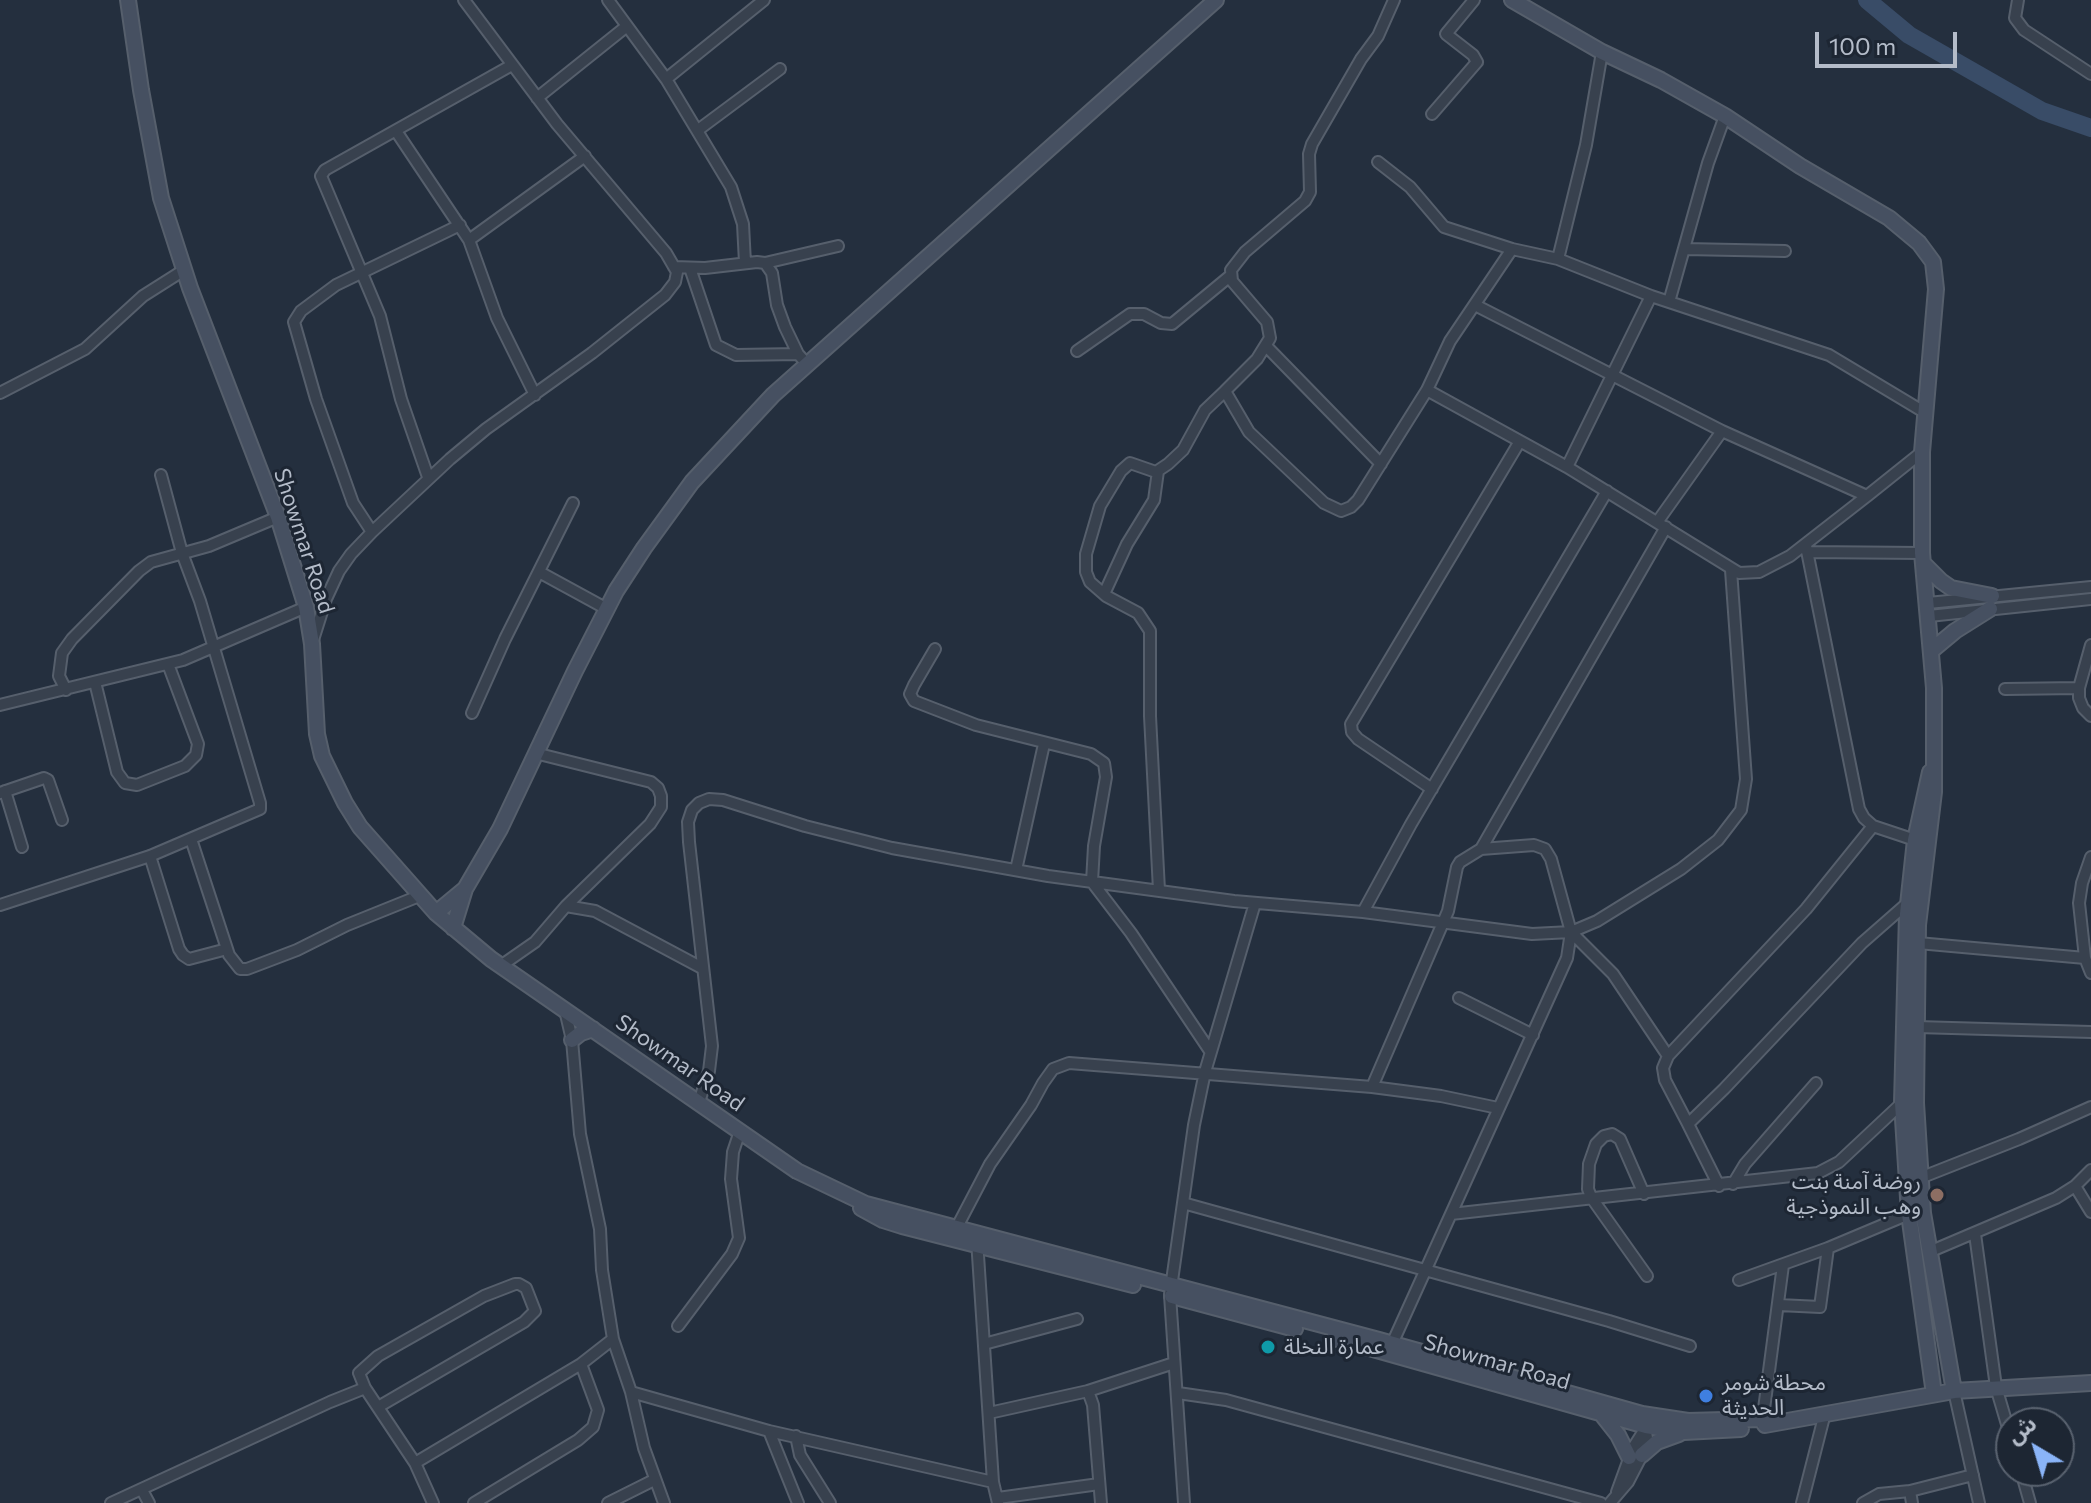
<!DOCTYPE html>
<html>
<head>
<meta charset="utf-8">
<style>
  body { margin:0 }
  #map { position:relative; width:2091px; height:1503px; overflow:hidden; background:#242f3e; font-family:Commissioner,"Noto Sans Arabic",sans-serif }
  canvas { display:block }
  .north { position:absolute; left:1995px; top:1407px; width:80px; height:80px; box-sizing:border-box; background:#1d2633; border:2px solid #59626f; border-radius:50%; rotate:322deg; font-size:22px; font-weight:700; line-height:32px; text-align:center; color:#b4bcc9 }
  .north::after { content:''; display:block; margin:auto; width:28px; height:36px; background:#8ab4f8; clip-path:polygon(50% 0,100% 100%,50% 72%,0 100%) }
  .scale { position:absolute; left:1815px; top:32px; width:142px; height:36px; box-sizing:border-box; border:4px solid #b4bcc9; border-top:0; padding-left:10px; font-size:24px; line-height:28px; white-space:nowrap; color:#b4bcc9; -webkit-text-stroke:6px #1d2633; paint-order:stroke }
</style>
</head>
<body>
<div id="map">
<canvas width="2091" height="1503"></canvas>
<div class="north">ش</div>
<div class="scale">100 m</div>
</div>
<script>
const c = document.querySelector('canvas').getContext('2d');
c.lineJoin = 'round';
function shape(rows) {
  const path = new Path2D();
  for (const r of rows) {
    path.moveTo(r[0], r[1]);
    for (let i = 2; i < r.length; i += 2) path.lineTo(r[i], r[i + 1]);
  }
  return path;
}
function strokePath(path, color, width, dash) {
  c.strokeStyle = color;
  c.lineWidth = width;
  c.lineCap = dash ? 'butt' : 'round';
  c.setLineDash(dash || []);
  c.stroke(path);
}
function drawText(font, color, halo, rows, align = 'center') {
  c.font = font + ' Commissioner,"Noto Sans Arabic",sans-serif';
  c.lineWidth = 6;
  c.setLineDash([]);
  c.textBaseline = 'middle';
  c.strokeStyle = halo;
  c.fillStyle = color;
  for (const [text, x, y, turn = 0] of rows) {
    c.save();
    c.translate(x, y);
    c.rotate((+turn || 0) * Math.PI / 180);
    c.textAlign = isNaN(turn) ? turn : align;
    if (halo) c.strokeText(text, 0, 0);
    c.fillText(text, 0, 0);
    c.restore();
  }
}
const river = shape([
  [1867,0,1909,35,2042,111,2091,128]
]);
const street = shape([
  [608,0,666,79,731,187,743,224,745,263],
  [1394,0,1378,36,1361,59,1312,144,1309,154,1310,192,1305,201,1245,252,1231,270,1232,281,1267,322,1270,338,1257,359,1225,391,1249,432,1324,503,1341,511,1351,507,1358,500,1427,390],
  [2018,0,2015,18,2024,30,2091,74],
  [666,79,764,0],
  [537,98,627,26],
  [1432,114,1477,62,1473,55,1446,34,1474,0],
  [698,130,780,69],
  [396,131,469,240,497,318,535,395],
  [1378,162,1410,187,1444,227,1512,249,1558,259,1651,296],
  [469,240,585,156],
  [1512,249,1450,341,1427,390,1567,467],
  [1685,249,1785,251],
  [1558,259,1586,145,1602,52],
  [765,263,838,246],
  [674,267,705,268,757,262,765,263,772,273,777,305,785,327,798,354,808,365],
  [690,268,716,345,736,355,798,354],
  [1669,302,1708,163,1725,116],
  [1475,305,1722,431,1867,496,1922,452],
  [1267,347,1381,464],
  [1077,351,1130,314,1144,314,1161,323,1172,324,1230,276],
  [0,393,85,349,143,296,184,270],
  [428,477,401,399,380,316,321,176,325,170,512,65],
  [1867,496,1790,556,1759,572,1739,573,1567,467,1651,296,1829,355,1924,412],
  [1658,521,1722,431],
  [372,532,353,503,316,399,294,322,301,311,336,285,460,225],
  [1806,546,1859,809,1864,818,1873,826,1915,840],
  [1807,552,1922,553],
  [541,573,607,609],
  [1104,594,1127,544,1154,500,1158,471],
  [1928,603,2091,587],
  [1929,616,2091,599],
  [313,640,326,599,339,571,351,554,372,532,450,459,486,429,592,353,665,295,675,282,677,272,666,253,557,124,464,0],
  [2091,645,2079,688,2079,698,2083,708,2091,716],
  [935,649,914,685,910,694,914,701,976,725,1091,754,1104,763,1106,777,1094,846,1092,882,1131,933,1210,1051],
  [95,682,117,772,125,783,137,785,185,766,196,755,198,744,168,664],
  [2005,689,2079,688],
  [66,690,59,676,62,653,72,639,139,571,151,562,209,546,278,517],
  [0,705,183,660,306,607],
  [472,713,505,639,573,503],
  [535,753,651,782,658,788,661,796,661,807,650,824,566,906],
  [1432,789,1358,739,1352,732,1351,724,1520,441],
  [5,791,22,847],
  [0,793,44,778,48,780,62,820],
  [191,839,229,955,240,969,247,969,297,950,347,925,419,896],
  [1481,849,1666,527],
  [150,856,179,949,183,955,189,959,227,949],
  [2091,857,2082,883,2079,903,2085,958,2091,973],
  [1016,870,1044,744],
  [1159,890,1150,716,1150,631,1138,613,1106,596,1090,582,1086,572,1086,554,1100,506,1121,471,1130,463,1156,472,1168,464,1183,450,1205,410,1225,391],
  [0,905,150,856,260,809,260,803,200,601,182,553,161,475],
  [1363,912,1411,824,1607,491],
  [1571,932,1613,974,1668,1056],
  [1918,943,2085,958],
  [502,965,535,942,566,906,595,911,702,968],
  [1459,998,1533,1035],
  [1917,1027,2091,1032],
  [1372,1087,1448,911,1457,867,1460,862,1481,849,1534,845,1545,849,1551,859,1571,932,1567,958,1392,1344],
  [699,1102,709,1071,712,1046,689,842,688,822,692,810,699,803,709,799,723,800,805,826,892,848,1048,876,1234,901,1363,912,1532,934,1571,932,1597,921,1681,869,1718,840,1741,810,1746,779,1731,570],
  [1688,1124,1665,1080,1663,1068,1668,1056,1806,909,1873,826],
  [1920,1178,2019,1139,2091,1107],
  [1733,1184,1745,1164,1816,1083],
  [1719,1186,1688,1124,1724,1089,1862,943,1911,900],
  [2075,1186,2091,1170],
  [1644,1194,1620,1139,1612,1134,1604,1136,1596,1144,1589,1164,1588,1189,1591,1197,1647,1276],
  [1183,1203,1609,1321,1690,1346],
  [1451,1214,1818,1173,1839,1162,1902,1103],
  [957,1227,990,1164,1031,1105,1043,1083,1053,1069,1069,1063,1372,1087,1441,1096,1498,1108],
  [1975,1234,1996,1387,2011,1438],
  [977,1240,993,1482,998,1503],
  [1929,1252,2056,1198,2075,1186,2091,1212],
  [1739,1280,1828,1248,1909,1214],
  [1779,1305,1820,1307,1828,1248],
  [678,1326,732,1254,739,1238,731,1179,733,1152,740,1131],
  [613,1339,631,1392,644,1448,664,1503],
  [984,1344,1077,1319],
  [365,1388,359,1373,378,1356,484,1296,515,1284,519,1284,526,1288,535,1311,524,1322,378,1407],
  [1088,1391,1174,1363],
  [1954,1391,1979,1503],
  [631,1392,769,1431,993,1482],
  [1178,1393,1226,1400,1601,1503],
  [989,1413,1088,1391,1093,1405,1101,1503],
  [1762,1424,1783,1265],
  [769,1431,798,1503],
  [796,1436,800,1455,830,1503],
  [2021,1471,2030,1503],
  [142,1490,149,1503],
  [1910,1491,1912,1503],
  [1617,1492,1633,1448,1647,1426],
  [998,1498,1099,1484],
  [111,1503,330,1402,365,1388,415,1463],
  [433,1503,415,1463,581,1364,613,1339,602,1270,600,1229,580,1134,572,1040,565,1010],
  [474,1503,578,1440,593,1427,598,1410,581,1364],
  [608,1503,654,1480],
  [1184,1503,1170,1295,1194,1125,1205,1072,1255,903],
  [1610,1503,1628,1482,1642,1455,1647,1438,1644,1421],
  [1802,1503,1825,1413],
  [1863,1503,1879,1494,1910,1491,1973,1475]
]);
const secondary = shape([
  [128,0,141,90,161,198,190,288,278,517,306,607,312,644,317,734,322,756,345,803,360,827,436,913,491,959,797,1171,866,1204,1379,1340,1642,1414,1688,1421,1762,1419,1774,1422],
  [1512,0,1602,52,1661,80,1725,116,1800,166,1889,218,1919,243,1933,262,1936,289,1922,452,1922,553,1934,688,1934,792,1918,925,1916,1103,1923,1213,1954,1391],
  [1923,563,1941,581,1951,588,1992,596],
  [1931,651,1955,631,1990,609],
  [1930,772,1915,840,1907,914,1902,1103,1909,1214,1934,1394],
  [436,913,465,889],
  [453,928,465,889,500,829,575,671,616,591,644,548,692,482,773,395,1216,0],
  [572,1040,581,1033,593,1029],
  [861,1208,883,1220,902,1226,1133,1285],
  [1172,1296,1295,1329],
  [1334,1338,1646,1426,1684,1432,1741,1429],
  [1603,1416,1618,1435,1629,1457],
  [1765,1425,1954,1391,2091,1383],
  [1642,1455,1657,1442,1679,1434]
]);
const markers = [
  [1937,1195,8,"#8d6e63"],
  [1268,1347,8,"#0f9aa8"],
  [1706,1396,8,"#3f7fe0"]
];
const streetNames = [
  ["Showmar Road",304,541,72],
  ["Showmar Road",680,1063,35],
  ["Showmar Road",1497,1362,16]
];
const poiNames = [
  ["روضة آمنة بنت",1921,1182,"right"],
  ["وهب النموذجية",1921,1207,"right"],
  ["عمارة النخلة",1284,1347],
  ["محطة شومر",1722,1383],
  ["الحديثة",1722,1408]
];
strokePath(river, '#394c67', 18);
strokePath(street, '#565f6c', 14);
strokePath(secondary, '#565f6c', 18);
strokePath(street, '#38414e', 10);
strokePath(secondary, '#465061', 14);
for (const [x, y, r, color] of markers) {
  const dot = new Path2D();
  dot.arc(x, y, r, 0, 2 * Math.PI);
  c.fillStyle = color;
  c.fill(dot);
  strokePath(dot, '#1d2633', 3);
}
drawText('22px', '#b4bcc9', '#1d2633', streetNames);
drawText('22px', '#b4bcc9', '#1d2633', poiNames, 'left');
</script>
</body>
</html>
